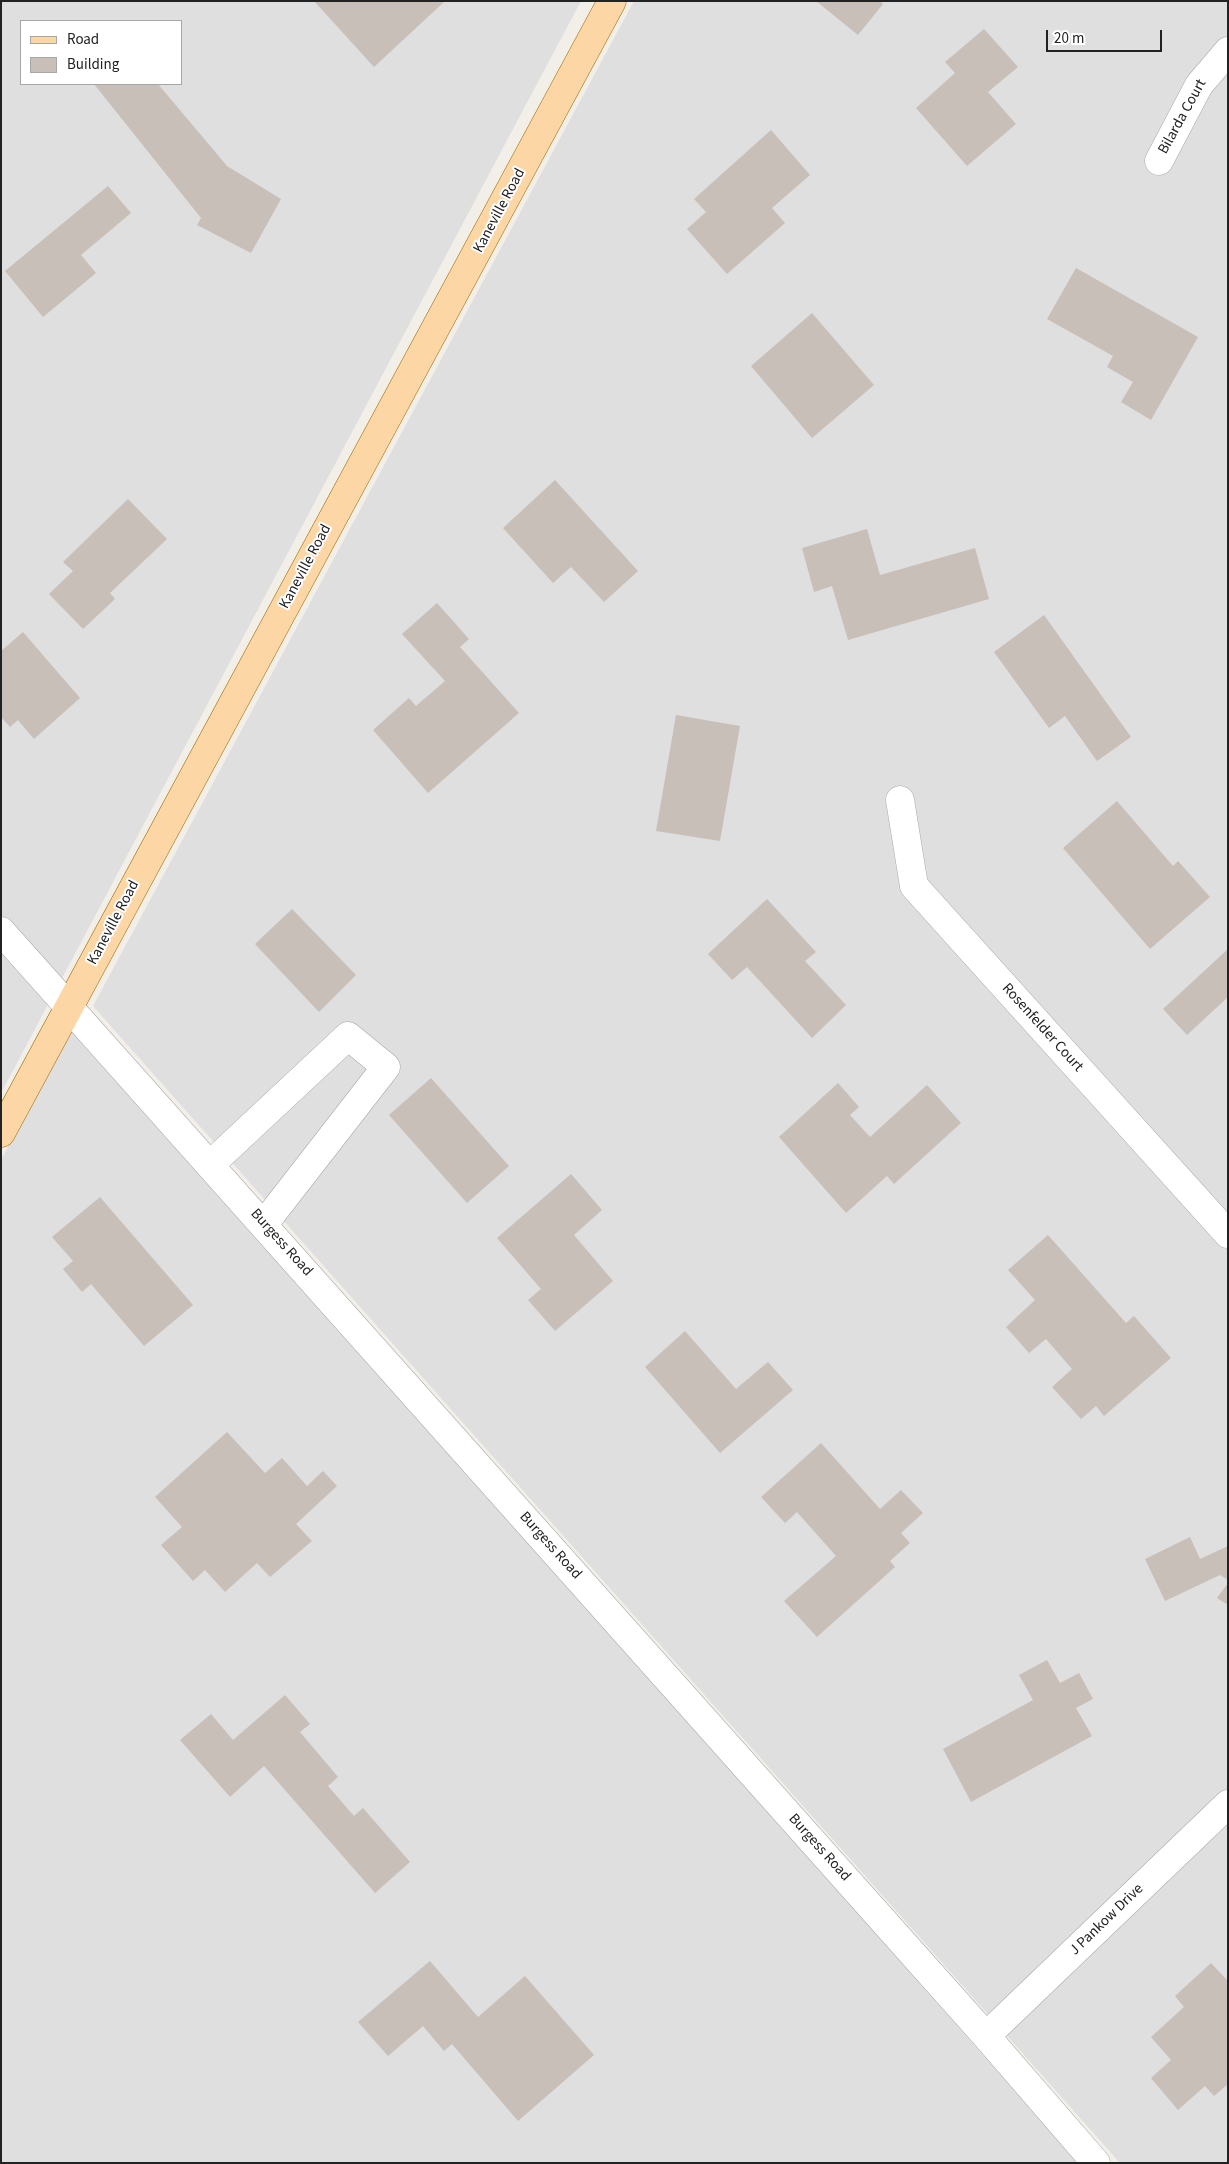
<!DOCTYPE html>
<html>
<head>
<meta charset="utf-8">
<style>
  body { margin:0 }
  #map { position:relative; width:1229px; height:2164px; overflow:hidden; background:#f2efe9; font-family:"Source Sans 3",sans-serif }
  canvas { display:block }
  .frame { position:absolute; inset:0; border:2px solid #222; pointer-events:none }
  .legend { position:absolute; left:20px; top:20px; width:162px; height:65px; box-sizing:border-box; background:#fff; border:1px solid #a7a7a7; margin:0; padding:6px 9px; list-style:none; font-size:15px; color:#222 }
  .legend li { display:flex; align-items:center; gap:10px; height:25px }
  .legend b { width:25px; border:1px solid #a7a7a7 }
  .scale { position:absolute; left:1046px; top:30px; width:116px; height:22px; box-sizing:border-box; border:2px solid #222; border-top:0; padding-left:6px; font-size:15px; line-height:18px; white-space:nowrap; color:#222; -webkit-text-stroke:4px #fff; paint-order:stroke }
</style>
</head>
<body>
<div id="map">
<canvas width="1229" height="2164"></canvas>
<div class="frame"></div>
<ul class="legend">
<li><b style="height:6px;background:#fcd6a4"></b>Road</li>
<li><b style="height:14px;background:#c7bfb8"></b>Building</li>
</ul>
<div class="scale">20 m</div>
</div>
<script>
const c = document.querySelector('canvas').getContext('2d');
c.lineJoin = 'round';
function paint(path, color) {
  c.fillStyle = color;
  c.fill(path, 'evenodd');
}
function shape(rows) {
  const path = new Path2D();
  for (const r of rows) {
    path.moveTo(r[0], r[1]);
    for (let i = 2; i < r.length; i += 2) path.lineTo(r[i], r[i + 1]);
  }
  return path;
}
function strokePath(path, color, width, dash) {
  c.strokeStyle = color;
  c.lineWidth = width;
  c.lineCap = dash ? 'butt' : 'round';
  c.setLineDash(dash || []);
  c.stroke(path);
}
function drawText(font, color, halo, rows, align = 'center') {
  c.font = font + ' "Source Sans 3",sans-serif';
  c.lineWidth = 4;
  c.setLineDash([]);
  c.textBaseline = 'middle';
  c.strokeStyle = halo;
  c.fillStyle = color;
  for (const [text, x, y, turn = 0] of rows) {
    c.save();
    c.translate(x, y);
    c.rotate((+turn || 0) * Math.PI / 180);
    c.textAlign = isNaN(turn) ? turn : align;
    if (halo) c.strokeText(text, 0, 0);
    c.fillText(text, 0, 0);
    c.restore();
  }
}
const residential = shape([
  [1,1,581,1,1,1093],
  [21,21,181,21,181,84,21,84],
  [634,1,1228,1,1228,2163,1120,2163,93,1006],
  [73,1025,1078,2163,1,2163,1,1160]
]);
const building = shape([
  [314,1,445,1,374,67],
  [816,1,880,1,883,4,858,35],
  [984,29,1018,67,988,92,1016,124,967,166,916,108,955,73,945,62],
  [94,84,158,84,227,166,281,199,251,253,197,225,201,218],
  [771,130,810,175,772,208,785,223,727,274,687,229,706,212,694,199],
  [108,186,131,213,81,255,96,273,43,317,5,271],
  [1076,268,1198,337,1151,420,1121,402,1133,382,1107,367,1113,356,1047,319],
  [812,313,874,385,812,438,751,366],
  [555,480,638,571,604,602,571,567,553,583,503,528],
  [128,499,167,539,110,593,115,599,83,629,49,594,73,571,63,562],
  [867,529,880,575,975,548,989,599,848,640,832,586,814,592,802,548],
  [437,603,469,639,460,647,519,713,428,793,373,730,409,698,416,706,445,681,402,634],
  [1044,615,1131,737,1097,761,1065,716,1049,728,994,652],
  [23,632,80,698,34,739,18,720,10,727,1,717,1,651],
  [676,715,740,726,720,841,656,831],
  [1117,801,1173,866,1178,861,1210,897,1150,949,1063,848],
  [767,899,816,952,805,961,846,1005,812,1038,747,967,732,980,708,954],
  [292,909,356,975,319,1012,255,944],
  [1228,949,1228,997,1187,1035,1163,1009],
  [431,1078,509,1166,467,1203,389,1115],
  [838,1083,859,1107,850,1115,870,1137,927,1085,961,1123,894,1184,887,1176,846,1213,779,1137],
  [571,1174,602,1210,574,1235,613,1281,555,1331,528,1300,541,1289,497,1238],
  [100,1197,193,1305,144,1346,91,1284,82,1292,63,1269,73,1261,52,1237],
  [1048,1235,1126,1323,1134,1316,1171,1358,1104,1416,1096,1406,1081,1419,1052,1387,1072,1369,1046,1339,1029,1353,1006,1327,1035,1300,1008,1270],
  [685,1331,736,1389,768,1362,793,1390,720,1453,645,1367],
  [227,1432,265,1473,282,1458,307,1486,323,1471,337,1486,296,1524,312,1541,270,1577,257,1563,225,1592,205,1570,193,1581,161,1545,182,1527,155,1497],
  [821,1443,880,1509,901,1490,923,1513,901,1533,910,1543,890,1561,895,1567,817,1637,784,1601,836,1556,797,1512,785,1523,761,1497],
  [1190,1537,1200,1559,1228,1546,1228,1580,1220,1575,1165,1601,1145,1559],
  [1228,1583,1228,1605,1217,1598],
  [1047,1660,1060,1683,1079,1673,1093,1699,1076,1708,1092,1736,971,1802,943,1749,1033,1700,1019,1675],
  [285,1695,310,1724,300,1732,338,1777,328,1786,354,1816,363,1808,410,1862,375,1893,264,1766,230,1797,180,1740,211,1714,233,1740],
  [430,1961,478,2017,525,1976,594,2055,518,2121,452,2044,444,2051,423,2026,388,2056,358,2022],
  [1211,1963,1228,1981,1228,2084,1214,2096,1205,2086,1178,2110,1151,2078,1171,2060,1151,2037,1184,2007,1175,1996]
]);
const minor = shape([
  [1159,161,1199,85,1228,51],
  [900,800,914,886,1228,1234],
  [1,931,986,2036,1096,2163],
  [211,1164,348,1036,386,1067,264,1224],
  [986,2036,1228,1804]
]);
const major = shape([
  [1,1133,612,1]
]);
const streetNames = [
  ["Bilarda Court",1183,117,-61],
  ["Kaneville Road",500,211,-62],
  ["Kaneville Road",306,567,-62],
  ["Kaneville Road",114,923,-62],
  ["Rosenfelder Court",1042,1028,48],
  ["Burgess Road",281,1243,48],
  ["Burgess Road",550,1546,48],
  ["Burgess Road",819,1848,48],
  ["J Pankow Drive",1107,1920,-44]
];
paint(residential, '#e0dfdf');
paint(building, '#c7bfb8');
strokePath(minor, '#a9a9a9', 29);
strokePath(major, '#a06b00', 29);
strokePath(minor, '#fff', 28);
strokePath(major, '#fcd6a4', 28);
drawText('15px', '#222', '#fff', streetNames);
</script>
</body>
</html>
